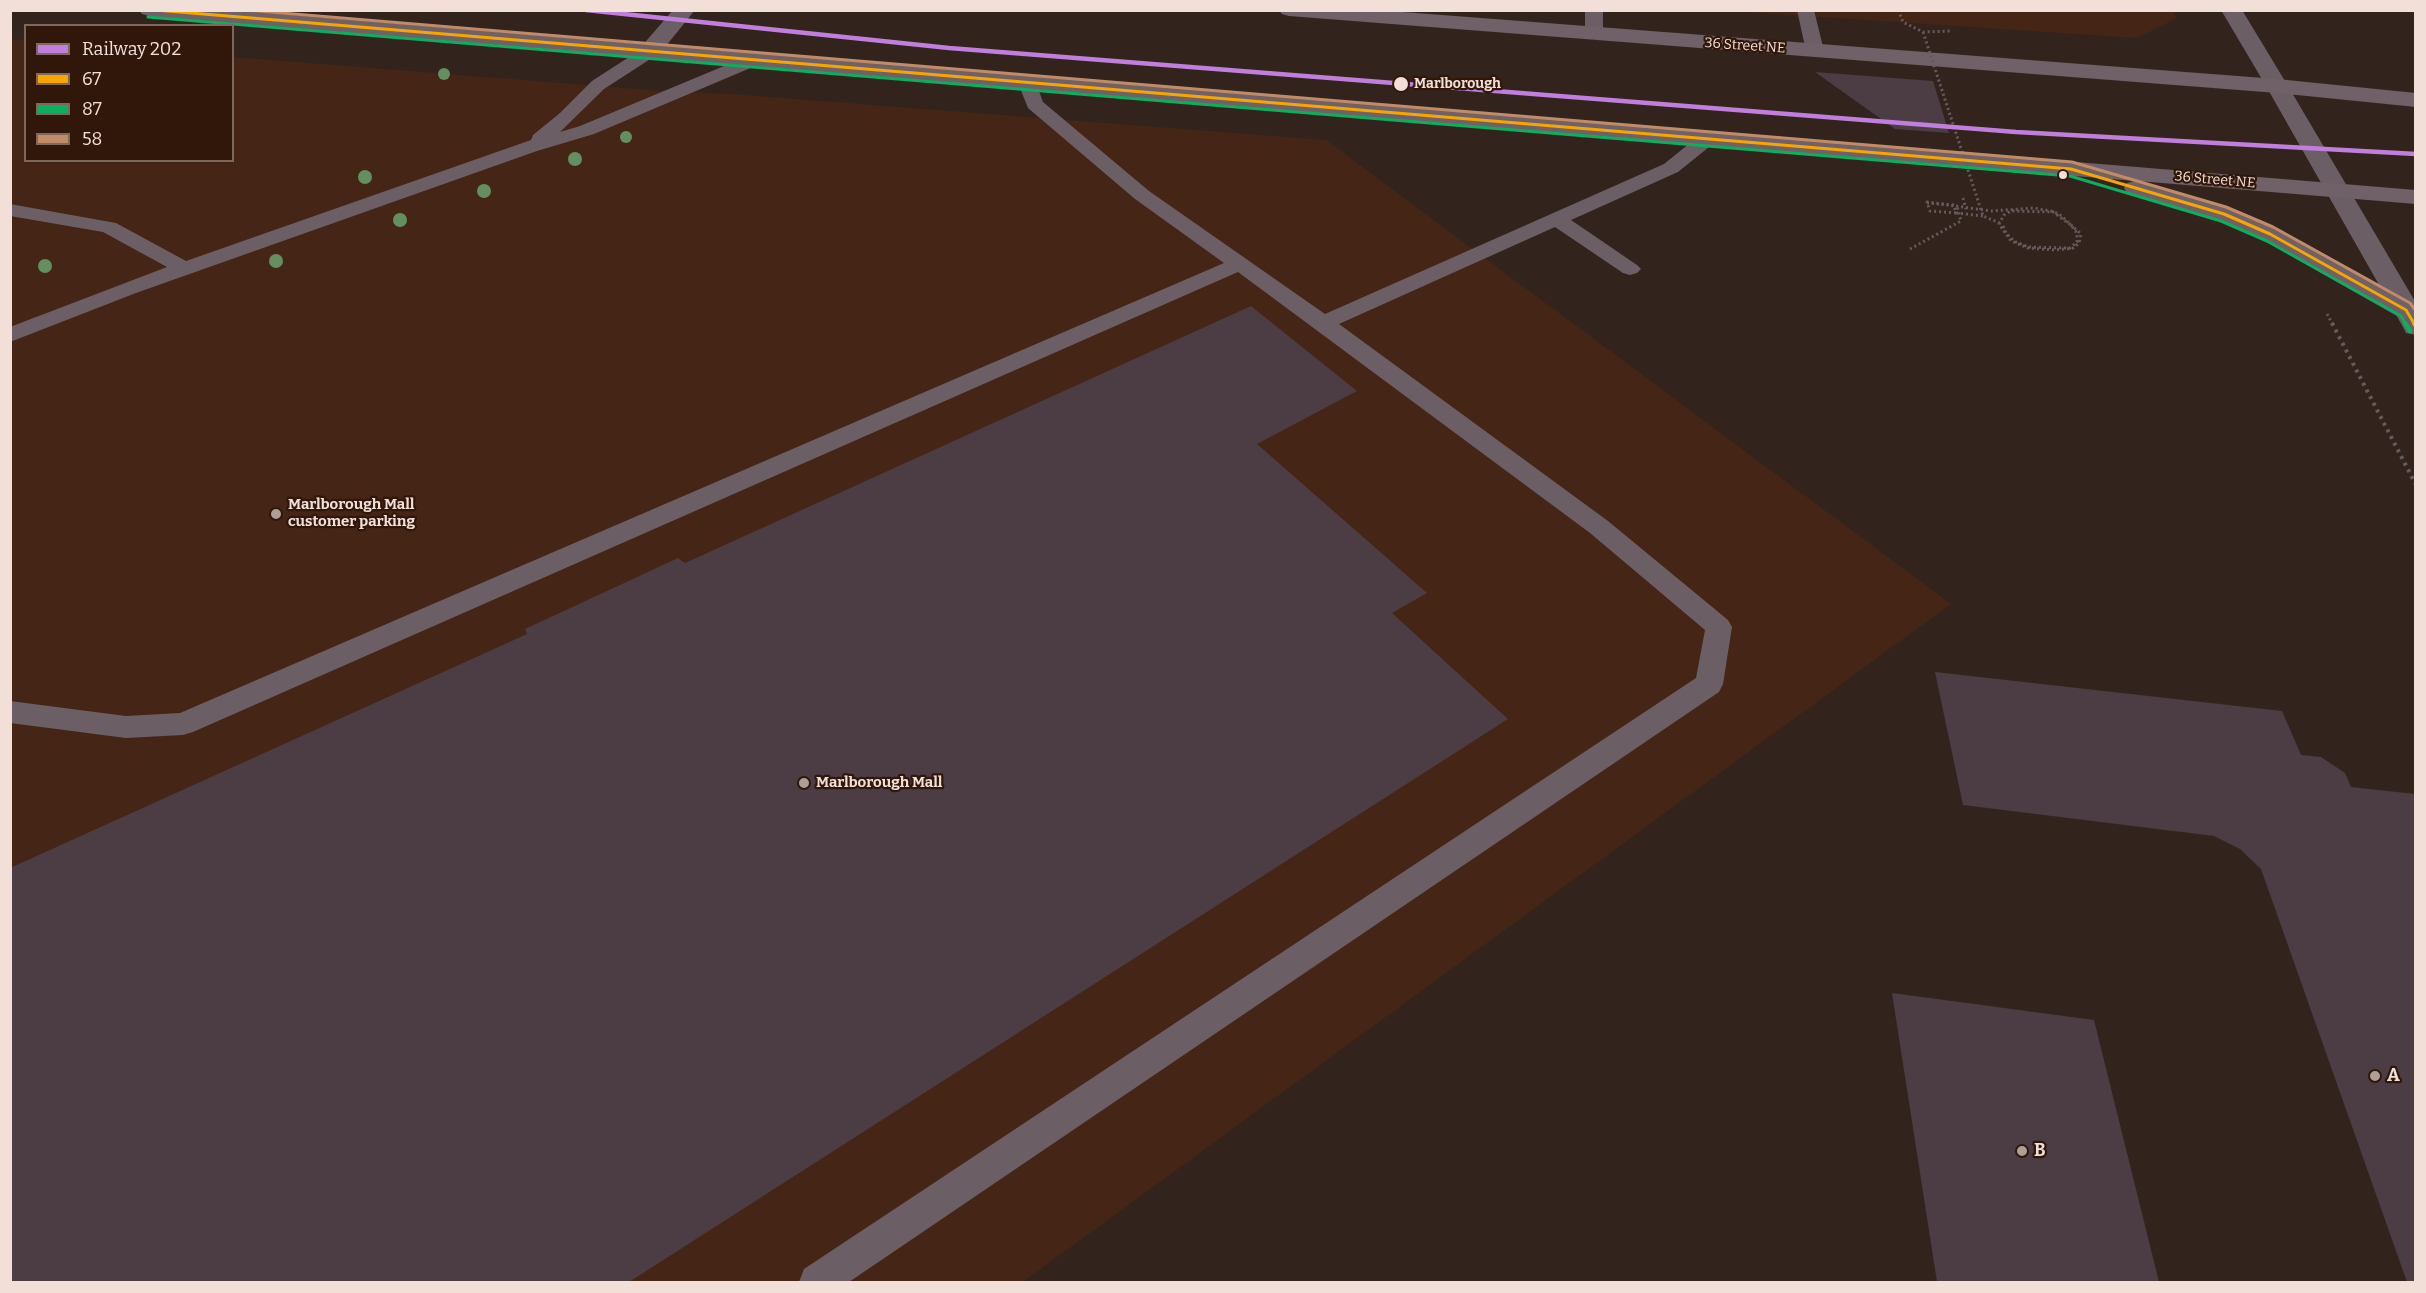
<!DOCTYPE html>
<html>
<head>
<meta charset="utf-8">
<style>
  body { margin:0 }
  #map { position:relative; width:2426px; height:1293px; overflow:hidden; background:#32241d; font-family:Bitter,serif }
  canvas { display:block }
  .frame { position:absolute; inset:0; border:12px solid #f2dfd7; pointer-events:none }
  .legend { position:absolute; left:24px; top:24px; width:210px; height:138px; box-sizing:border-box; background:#31170a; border:2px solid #7e675c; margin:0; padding:8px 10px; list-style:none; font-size:18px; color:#f2dfd7 }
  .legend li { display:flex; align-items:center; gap:12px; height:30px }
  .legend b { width:30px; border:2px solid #7e675c }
</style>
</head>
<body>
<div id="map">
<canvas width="2426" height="1293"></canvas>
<div class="frame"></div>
<ul class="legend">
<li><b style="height:8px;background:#c07fdc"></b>Railway 202</li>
<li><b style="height:8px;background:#f7a600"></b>67</li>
<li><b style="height:8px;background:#0daf5c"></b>87</li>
<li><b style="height:8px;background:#c18c65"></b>58</li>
</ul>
</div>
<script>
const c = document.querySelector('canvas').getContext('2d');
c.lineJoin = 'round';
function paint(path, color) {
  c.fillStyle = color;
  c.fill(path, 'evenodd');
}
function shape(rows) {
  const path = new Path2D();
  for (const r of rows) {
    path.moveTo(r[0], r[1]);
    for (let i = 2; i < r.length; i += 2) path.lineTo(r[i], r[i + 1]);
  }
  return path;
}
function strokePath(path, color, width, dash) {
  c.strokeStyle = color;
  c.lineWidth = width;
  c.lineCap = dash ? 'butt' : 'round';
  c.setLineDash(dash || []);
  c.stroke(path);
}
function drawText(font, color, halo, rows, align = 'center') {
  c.font = font + ' Bitter,serif';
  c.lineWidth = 4.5;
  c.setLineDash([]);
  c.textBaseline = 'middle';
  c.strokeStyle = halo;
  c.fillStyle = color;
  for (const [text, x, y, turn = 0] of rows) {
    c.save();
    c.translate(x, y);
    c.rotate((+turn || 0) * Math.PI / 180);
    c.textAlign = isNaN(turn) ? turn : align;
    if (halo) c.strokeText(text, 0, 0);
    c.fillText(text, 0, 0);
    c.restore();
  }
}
const built = shape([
  [2172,10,2177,18,2137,38,1731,11],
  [10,39,25,40,26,160,232,160,233,57,650,90,731,94,1326,140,1951,604,1023,1282,11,1282]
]);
const building = shape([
  [1815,72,1933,81,1949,133,1895,129],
  [1251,306,1357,391,1257,444,1427,593,1392,613,1508,719,629,1282,10,1282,10,868,527,634,525,629,678,558,685,563],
  [1935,672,2282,711,2301,755,2321,757,2345,773,2351,787,2415,794,2415,1282,2407,1282,2261,869,2240,849,2214,836,1963,805],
  [1892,993,2094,1020,2159,1282,1937,1282]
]);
const pathFar1 = shape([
  [1963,198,1966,209],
  [1956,213,1930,211,1927,202,1991,211,2034,208,2051,211,2059,214,2081,234,2079,243,2073,248,2055,250,2028,248,2011,241,1999,224,2004,215,2011,211,2053,212,2071,225,2077,233,2077,242,2070,248,2028,247,2014,241,2006,233,2002,224],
  [1910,249,1961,221,1957,206],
  [2327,314,2333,325]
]);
const path = shape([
  [2332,323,2416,485]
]);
const service = shape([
  [1585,10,1603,10,1603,34,1600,38,1594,39,1588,38,1585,34,1585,10],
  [1797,10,1814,10,1824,51,1821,55,1809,55,1806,51,1797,10],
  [649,47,655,48,658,52,655,56,604,89,560,132,580,126,748,56,760,56,763,60,760,64,594,134,537,151,136,293,10,342,10,327,167,267,103,232,10,216,10,204,116,223,186,261,531,140,533,135,560,113,592,81,643,48,649,47],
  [1027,78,1033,79,1036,83,1043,102,1149,191,1325,314,1664,164,1700,135,1714,135,1717,139,1714,143,1678,172,1571,220,1637,265,1641,269,1637,273,1630,275,1623,273,1555,227,1339,324,1608,521,1728,620,1732,627,1723,684,1719,692,849,1282,799,1282,804,1269,1696,678,1705,630,1590,533,1238,272,193,732,183,735,126,738,10,723,10,701,126,716,180,713,1224,263,1135,199,1028,108,1018,83,1021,79,1027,78]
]);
const minor = shape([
  [2221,10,2242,10,2288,86,2285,91,2277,93,2269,91,2221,10]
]);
const tertiary = shape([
  [673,10,695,10,657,57,649,58,641,57,638,52,641,47,673,10],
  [2277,79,2285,81,2288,86,2416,303,2416,335,2406,333,2403,327,2266,86,2269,81,2277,79]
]);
const secondary = shape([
  [139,10,231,10,2416,190,2416,204,2138,181,2233,209,2279,229,2415,304,2416,316,2406,318,2397,316,2261,239,2215,219,2127,193,2124,188,2127,183,2135,181,149,16,142,14,139,10],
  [1279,10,1377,10,2277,79,2416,93,2416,107,2277,93,1289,16,1282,14,1279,10]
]);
const pathBridge = shape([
  [1898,10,1903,22,1923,32,1950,31],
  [1923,32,1983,216,2002,224],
  [1927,203,1954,205,1956,213],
  [1956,213,1983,216]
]);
const bus1Far1 = shape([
  [155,10,2071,169,2224,214,2270,234,2406,310,2415,325]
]);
const bus1 = shape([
  [2414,323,2416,326]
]);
const bus2Far1 = shape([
  [148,17,2070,176,2221,221,2267,241,2401,316,2406,325]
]);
const bus2 = shape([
  [2405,323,2410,331]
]);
const bus3 = shape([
  [246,10,2072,162,2226,207,2273,227,2410,303,2416,311]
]);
const rail1 = shape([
  [586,10,949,48,2016,132,2416,154]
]);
const trees = [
  [444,74,6],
  [626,137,6],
  [575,159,7],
  [365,177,7],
  [484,191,7],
  [400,220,7],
  [276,261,7],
  [45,266,7]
];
const markers = [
  [1401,84,8,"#f2dfd7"],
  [2063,175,5,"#f2dfd7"],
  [276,514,6,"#af9e96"],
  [804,783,6,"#af9e96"],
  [2375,1076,6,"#af9e96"],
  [2022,1151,6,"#af9e96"]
];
const farStreetnames = [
  ["36 Street NE",1745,46,4],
  ["36 Street NE",2215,180,5]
];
const farStopnames = [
  ["Marlborough",1414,84]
];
const poiNames = [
  ["Marlborough Mall",288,505],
  ["customer parking",288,522],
  ["Marlborough Mall",816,783]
];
const nearPoinames = [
  ["A",2387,1076],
  ["B",2034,1151]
];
paint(built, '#442516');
paint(building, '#4c3c43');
strokePath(pathFar1, '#675a5d', 3, [2, 3]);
strokePath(path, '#675a5d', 4, [3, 4.5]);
paint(service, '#6c5e65');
paint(minor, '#6c5e65');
paint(tertiary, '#6c5e65');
paint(secondary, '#706067');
strokePath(pathBridge, '#675a5d', 3, [2, 3]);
strokePath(bus1Far1, '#f7a600', 3);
strokePath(bus1, '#f7a600', 4.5);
strokePath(bus2Far1, '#0daf5c', 3);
strokePath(bus2, '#0daf5c', 4.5);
strokePath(bus3, '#c18c65', 3);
strokePath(rail1, '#c07fdc', 4.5);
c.fillStyle = '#648f60';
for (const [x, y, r] of trees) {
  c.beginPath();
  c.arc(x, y, r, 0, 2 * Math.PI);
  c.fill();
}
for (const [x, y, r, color] of markers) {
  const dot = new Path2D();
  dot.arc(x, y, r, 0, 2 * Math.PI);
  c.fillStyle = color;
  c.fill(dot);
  strokePath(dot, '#31170a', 2);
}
drawText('14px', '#f2dfd7', '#31170a', farStreetnames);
drawText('bold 14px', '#f2dfd7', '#31170a', farStopnames, 'left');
drawText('bold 15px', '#f2dfd7', '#31170a', poiNames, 'left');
drawText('bold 18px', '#f2dfd7', '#31170a', nearPoinames, 'left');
</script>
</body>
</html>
